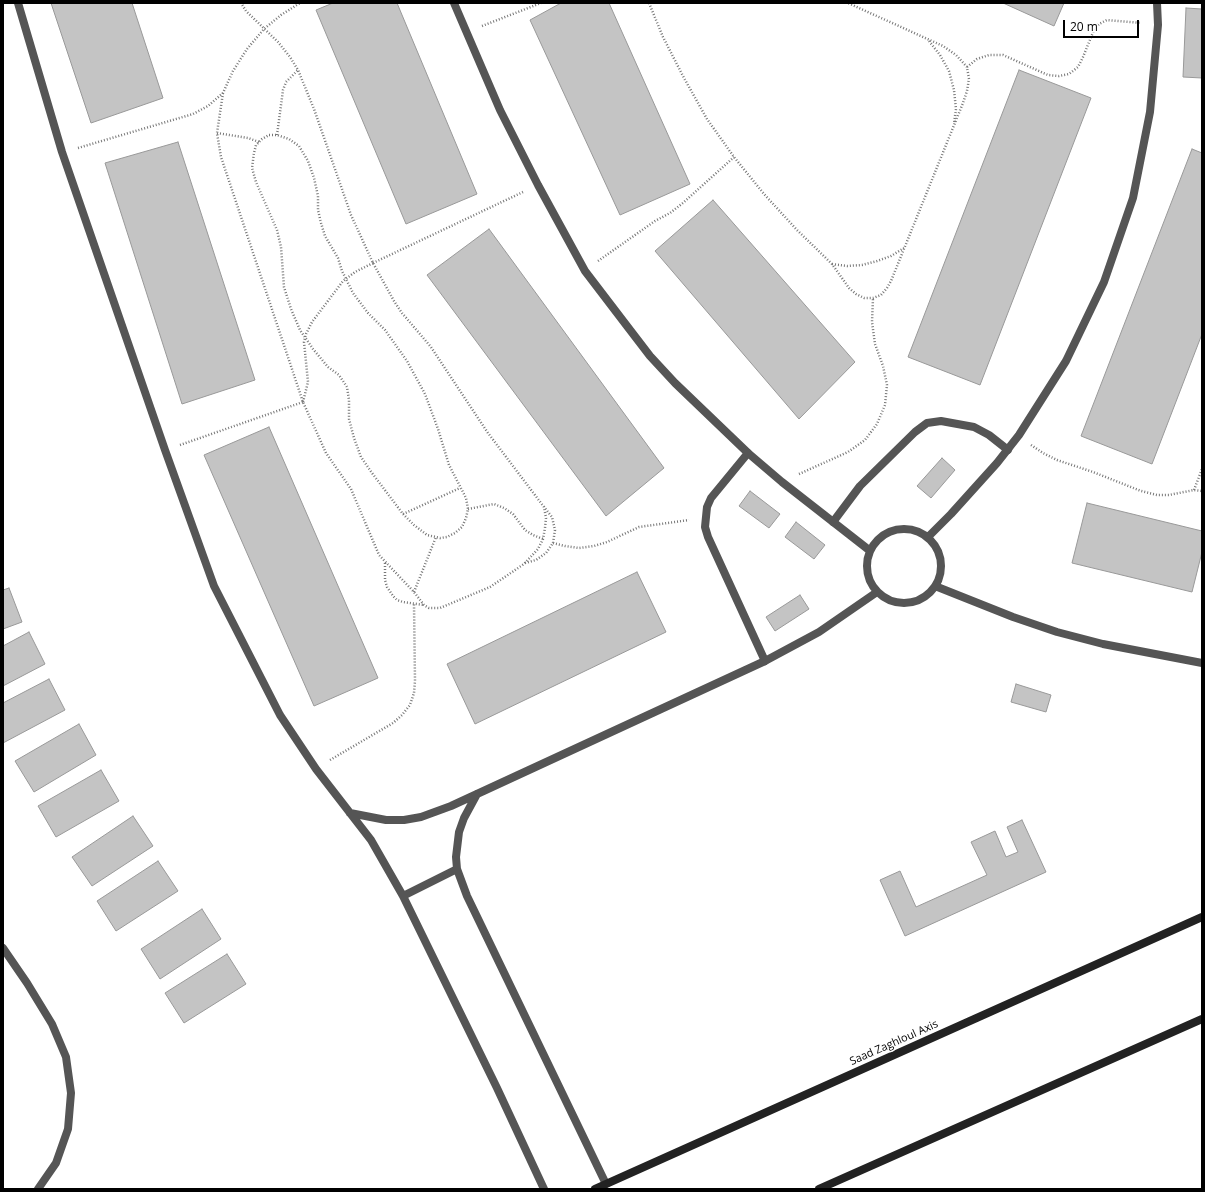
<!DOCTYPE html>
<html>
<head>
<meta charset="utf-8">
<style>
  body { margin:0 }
  #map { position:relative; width:1205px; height:1192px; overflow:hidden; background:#fff; font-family:"Open Sans",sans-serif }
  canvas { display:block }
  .frame { position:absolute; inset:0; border:4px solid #000; pointer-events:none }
  .scale { position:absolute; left:1063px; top:20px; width:76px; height:18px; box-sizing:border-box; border:2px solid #000; border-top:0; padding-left:5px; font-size:12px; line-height:14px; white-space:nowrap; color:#000; -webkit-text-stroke:3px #fff; paint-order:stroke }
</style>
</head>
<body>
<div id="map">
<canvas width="1205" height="1192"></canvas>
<div class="frame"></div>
<div class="scale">20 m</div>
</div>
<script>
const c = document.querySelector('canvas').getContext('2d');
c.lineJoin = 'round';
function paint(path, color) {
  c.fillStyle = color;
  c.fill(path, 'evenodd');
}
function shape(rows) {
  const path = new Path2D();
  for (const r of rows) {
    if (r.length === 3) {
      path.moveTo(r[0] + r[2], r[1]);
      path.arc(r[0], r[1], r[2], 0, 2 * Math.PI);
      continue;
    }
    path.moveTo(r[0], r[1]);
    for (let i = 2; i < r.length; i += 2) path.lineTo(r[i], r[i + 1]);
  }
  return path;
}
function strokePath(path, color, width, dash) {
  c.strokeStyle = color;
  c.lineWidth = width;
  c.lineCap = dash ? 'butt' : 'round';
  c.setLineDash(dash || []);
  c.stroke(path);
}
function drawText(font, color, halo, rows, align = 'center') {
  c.font = font + ' "Open Sans",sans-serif';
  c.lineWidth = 3;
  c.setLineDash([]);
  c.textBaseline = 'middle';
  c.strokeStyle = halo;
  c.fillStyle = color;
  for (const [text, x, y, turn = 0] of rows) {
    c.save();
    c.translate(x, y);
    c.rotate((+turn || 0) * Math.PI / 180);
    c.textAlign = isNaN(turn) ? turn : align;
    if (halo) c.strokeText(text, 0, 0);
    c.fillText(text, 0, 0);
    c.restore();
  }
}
const building = shape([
  [51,3,132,3,163,98,91,123,51,3],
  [333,3,397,3,477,194,406,224,316,10,333,3],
  [561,3,609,3,690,184,620,215,530,20,561,3],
  [1003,3,1064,3,1054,26,1003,3],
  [1186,8,1202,9,1202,78,1183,77,1186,8],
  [1019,70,1091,98,980,385,908,357,1019,70],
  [178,142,255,380,182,404,105,163,178,142],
  [1192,149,1202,153,1202,334,1152,464,1081,436,1192,149],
  [713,200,855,362,799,419,655,251,713,200],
  [489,229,664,468,606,516,427,275,489,229],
  [269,427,378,678,314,706,204,455,269,427],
  [942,458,955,470,931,498,917,486,942,458],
  [750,491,780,514,769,528,739,506,750,491],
  [1087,503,1202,531,1202,552,1192,592,1072,563,1087,503],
  [796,522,825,545,814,559,785,537,796,522],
  [637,572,666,632,475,724,447,664,637,572],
  [9,588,22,622,3,629,3,590,9,588],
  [800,595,809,609,775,631,766,617,800,595],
  [29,632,45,664,3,686,3,646,29,632],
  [49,679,65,710,3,743,3,703,49,679],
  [1016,684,1051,695,1046,712,1011,702,1016,684],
  [79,724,96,755,34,792,15,761,79,724],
  [101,770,119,801,56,837,38,806,101,770],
  [133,816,153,846,92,886,72,857,133,816],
  [1022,820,1046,872,905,936,880,880,900,871,916,907,987,875,971,842,995,831,1006,857,1018,852,1007,827,1022,820],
  [158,861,178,891,116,931,97,901,158,861],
  [202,909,221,939,160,979,141,949,202,909],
  [227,954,246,984,184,1023,165,993,227,954]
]);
const path = shape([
  [649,3,663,37,684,78,707,119,734,157,764,194,797,230,832,264,849,288,856,294,864,298,873,298,881,295,887,288,891,281,963,103,967,91,969,79,967,67,956,55,943,46,848,3],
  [482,26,541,3],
  [929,41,940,55,949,71,954,90,956,109,954,123],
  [967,67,977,59,989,55,1003,55,1048,75,1059,76,1069,74,1078,67,1083,57,1094,30,1099,24,1107,20,1141,23],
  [223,93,217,133,221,157,303,402,326,453,351,489,379,555,414,592,424,605,429,608,440,608,490,587,524,564,538,549,543,539,545,528,546,518,544,507,488,433,431,347,402,313,394,301,373,263,351,215,314,109,298,70,290,57,278,42,246,11,241,3],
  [217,133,248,138,259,142],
  [269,135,277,135,289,139,299,146,308,161,314,178,318,196,318,210,321,223,325,236,338,258,342,271,353,293,368,313,385,330,407,361,425,394,438,429,449,465,466,498,468,509,466,518,462,527,455,533,447,537,440,538,427,535,414,525,403,514,372,473,361,457,354,438,349,419,349,400,347,387,339,375,328,367,313,349,300,330,291,309,284,287,281,247,277,230,256,182,252,168,254,153,256,145,262,139,269,135],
  [277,135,283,90,286,82,298,70],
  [78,148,193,114,208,106,223,93,233,71,247,49,264,29,281,15,300,3],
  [598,261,655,221,670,213,683,203,734,157],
  [373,263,523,192],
  [832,264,847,266,862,265,877,261,891,256,904,248],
  [180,445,303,402],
  [1031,445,1043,453,1057,460,1093,472,1141,491,1157,495,1169,495,1194,490,1202,491],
  [799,474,848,452,865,440,877,424,885,405,887,385,883,366,875,344,872,322,873,298],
  [1194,490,1202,469],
  [468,509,494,504,504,508,513,514,525,530,533,535,543,539],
  [403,514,460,488],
  [553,543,565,546,579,548,594,546,607,542,639,527,689,520],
  [385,563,385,580,387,587,393,596,397,600,403,602,424,605],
  [525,563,536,560,546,553,553,543,555,530,552,517,544,507],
  [414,592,436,537],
  [330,760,393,723,402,715,410,705,414,693,415,681,414,604]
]);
const lane = shape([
  [748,453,711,498,707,507,705,527,708,537,765,661],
  [833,522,860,486,915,432,927,423,941,421,974,427,989,435,1008,450]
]);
const street = shape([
  [18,3,62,152,165,450,214,586,280,715,316,769,371,840,403,896,497,1088,544,1189],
  [454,3,500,110,538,185,585,271,627,326,650,356,675,383,748,453,782,482,869,550],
  [904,566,37],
  [928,537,951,514,997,463,1019,435,1066,361,1104,282,1133,198,1150,112,1158,25,1157,3],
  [935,586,1013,617,1057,632,1103,644,1202,663],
  [477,794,464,818,459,832,456,857,457,869,467,896,606,1184],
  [350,813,386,820,404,820,421,817,451,806,765,661,819,632,877,592],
  [403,896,457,869],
  [3,948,27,983,52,1024,66,1057,71,1093,68,1129,56,1163,38,1189]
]);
const secondary = shape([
  [595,1189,1202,917],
  [819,1189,1202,1019]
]);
const pathBridge = shape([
  [303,402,308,382,304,342,306,334,312,322,343,281,355,272,373,263]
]);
const streetNames = [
  ["Saad Zaghloul Axis",894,1043,-24]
];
paint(building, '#c4c4c4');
strokePath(building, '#999', 1);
strokePath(path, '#777', 2.5, [1, 2]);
strokePath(lane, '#555', 8);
strokePath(street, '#555', 8);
strokePath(secondary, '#222', 8);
strokePath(pathBridge, '#777', 2.5, [1, 2]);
drawText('11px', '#000', '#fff', streetNames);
</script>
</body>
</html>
